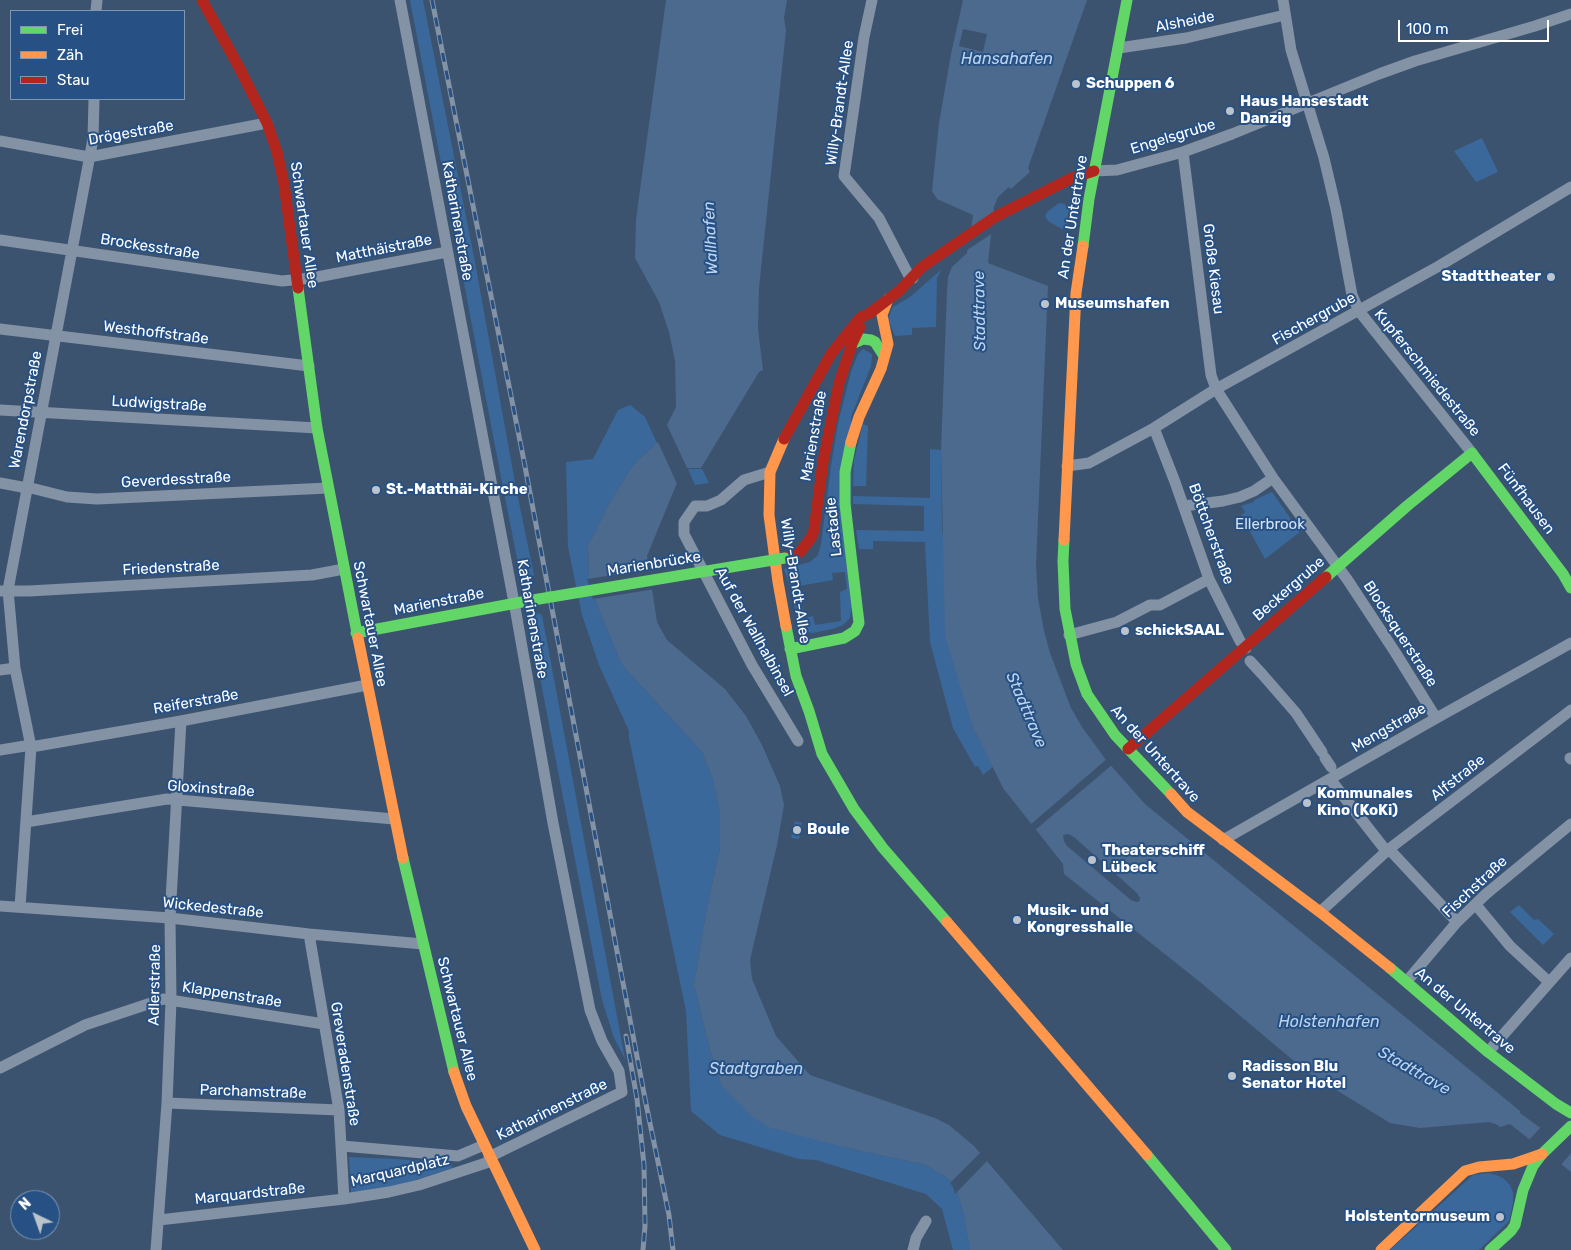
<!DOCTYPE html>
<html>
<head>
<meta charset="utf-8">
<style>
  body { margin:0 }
  #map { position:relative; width:1571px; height:1250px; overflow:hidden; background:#3c536f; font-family:Rubik,sans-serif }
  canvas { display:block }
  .legend { position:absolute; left:10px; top:10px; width:175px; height:90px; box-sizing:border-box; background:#275184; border:1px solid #7d97b5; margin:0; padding:6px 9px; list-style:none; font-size:15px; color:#fff }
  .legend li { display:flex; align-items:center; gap:10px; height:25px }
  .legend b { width:25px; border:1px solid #7d97b5 }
  .north { position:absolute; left:10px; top:1190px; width:50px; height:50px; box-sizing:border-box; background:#275184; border:1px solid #7d97b5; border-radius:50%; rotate:318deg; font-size:14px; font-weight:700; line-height:20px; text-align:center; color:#fff }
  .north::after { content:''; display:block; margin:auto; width:18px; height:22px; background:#bbc3cd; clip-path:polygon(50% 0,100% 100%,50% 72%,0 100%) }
  .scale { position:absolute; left:1398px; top:20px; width:151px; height:22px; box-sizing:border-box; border:2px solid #fff; border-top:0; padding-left:6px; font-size:15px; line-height:18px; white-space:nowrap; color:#fff; -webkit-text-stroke:4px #275184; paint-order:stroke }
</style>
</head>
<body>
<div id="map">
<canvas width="1571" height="1250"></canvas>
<ul class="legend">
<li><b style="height:6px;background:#63d668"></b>Frei</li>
<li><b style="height:6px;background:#ff974d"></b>Zäh</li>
<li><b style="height:6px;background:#b3261e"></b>Stau</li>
</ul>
<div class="north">N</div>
<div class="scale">100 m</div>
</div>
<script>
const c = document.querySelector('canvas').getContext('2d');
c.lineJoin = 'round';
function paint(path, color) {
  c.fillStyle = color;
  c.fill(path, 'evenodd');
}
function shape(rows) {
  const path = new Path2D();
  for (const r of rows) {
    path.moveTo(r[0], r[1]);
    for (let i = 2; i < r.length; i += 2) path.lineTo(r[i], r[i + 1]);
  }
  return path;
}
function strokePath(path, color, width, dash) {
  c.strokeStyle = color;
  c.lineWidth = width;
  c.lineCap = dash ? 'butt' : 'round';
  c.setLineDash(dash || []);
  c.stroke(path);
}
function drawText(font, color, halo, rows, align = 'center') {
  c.font = font + ' Rubik,sans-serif';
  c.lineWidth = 4;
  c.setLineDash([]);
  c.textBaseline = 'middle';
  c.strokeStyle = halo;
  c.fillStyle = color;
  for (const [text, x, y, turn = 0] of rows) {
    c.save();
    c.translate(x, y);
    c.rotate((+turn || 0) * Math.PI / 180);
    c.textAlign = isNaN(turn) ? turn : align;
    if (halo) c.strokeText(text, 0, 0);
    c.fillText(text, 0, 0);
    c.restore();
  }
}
const green = shape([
  [410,0,423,0,474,257,516,488,534,575,525,589,523,589,501,477],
  [1482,138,1498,172,1476,182,1454,151],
  [1059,203,1064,204,1070,210,1071,215,1067,226,1062,229,1048,221,1045,216,1047,212],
  [942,269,937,278,936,327,912,328,912,335,895,336,888,319,893,307,910,297],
  [863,349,872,354,871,366,851,417,852,606,850,618,843,625,832,629,813,633,803,631,798,625,792,593,784,569,810,562,818,555,821,544,831,466,838,423,851,372,858,354],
  [845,572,847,589,840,592,841,621,815,625,813,616,804,618,799,586,833,580,832,573],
  [630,405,645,417,657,443,633,465,610,502,588,546,589,577,598,608,622,665,702,752,712,777,720,812,720,848,707,907,694,985,710,1050,721,1085,847,1148,926,1165,949,1179,955,1185,963,1212,970,1250,953,1250,942,1209,926,1194,816,1160,799,1159,720,1135,691,1111,686,1011,629,738,629,731,599,665,582,615,568,547,566,462,593,459,618,410],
  [863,424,868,426,866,486,853,486,854,460],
  [930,449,941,450,942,530,972,725,993,767,983,775,978,766,975,767,953,728,930,642,925,542,873,541,873,549,859,549,856,530,924,531,924,506,853,504,853,496,930,498],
  [688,469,702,469,709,483,695,485],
  [1272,492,1300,532,1265,559,1241,515,1245,512,1241,506,1254,502,1254,500],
  [529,609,542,615,625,1059,614,1038,602,1000,534,646,528,611],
  [795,821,802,823,799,839,791,838],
  [1519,905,1534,920,1538,919,1554,934,1543,945,1510,912],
  [349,1157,395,1159,451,1163,452,1168,397,1186,352,1193,351,1192],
  [1488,1173,1496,1175,1503,1178,1510,1185,1513,1193,1513,1203,1509,1221,1479,1250,1390,1250,1473,1175]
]);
const water = shape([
  [666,0,787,0,784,18,786,30,759,288,758,329,763,370,759,372,701,468,683,468,647,556,657,622,667,640,725,689,746,716,762,745,780,786,784,805,777,845,750,960,752,979,776,1036,810,1075,935,1118,949,1125,974,1146,1063,1250,970,1250,963,1212,955,1185,949,1179,926,1165,847,1148,768,1127,751,1116,721,1085,710,1050,694,985,707,907,720,848,720,812,712,777,702,752,622,665,598,608,589,578,588,546,610,502,633,465,659,441,676,407,675,361,669,332,659,302,635,258,636,219],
  [963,0,1087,0,1028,168,1030,172,1011,189,1009,187,998,197,994,207,988,263,1048,286,1036,565,1038,598,1044,631,1050,653,1071,708,1082,727,1106,760,1145,804,1520,1111,1520,1113,1539,1127,1571,1140,1571,1172,1510,1124,1500,1127,1496,1124,1489,1122,1420,1128,1390,1123,1307,1072,1200,982,1064,874,1063,864,1003,788,972,725,945,636,941,450,947,291,948,277,952,267,967,253,973,215,937,199,932,191,939,123,951,54],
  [1068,834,1074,837,1137,893,1140,898,1140,901,1136,902,1131,900,1067,846,1064,841,1063,835]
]);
const pier = shape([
  [963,29,987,34,983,52,959,46],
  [995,219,993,233,961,254,965,251,969,227],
  [667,425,688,470,684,470,678,486,657,440,663,427],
  [652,569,655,589,593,599,587,579],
  [1108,758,1113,764,1034,831,1030,825],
  [1542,1126,1571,1138,1571,1153,1560,1166,1528,1141],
  [982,1151,989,1159,955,1194,953,1187,950,1183]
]);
const street = shape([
  [400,0,516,613,553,823,590,1010,602,1041,619,1071,622,1092,489,1157],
  [872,0,864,37,844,176,879,218,908,274,913,278],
  [1283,0,1291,50,1324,158,1336,209,1352,295,1359,311,1472,453],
  [96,11,97,0],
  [1119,48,1186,38,1285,15],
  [0,141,89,157,267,123],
  [1183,152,1211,375,1216,389,1273,478,1347,579,1395,652,1436,718],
  [1094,171,1117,170,1183,152,1232,134,1379,74,1415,61,1535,26,1571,14],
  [0,240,282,281,312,278,447,252],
  [0,329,309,366],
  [0,410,317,428],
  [1154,428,1175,482,1209,579,1240,641,1246,648],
  [1067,466,1089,463,1154,428,1216,389,1439,266,1571,187],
  [770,472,744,480,721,500,707,506,695,506,684,522,684,534,752,665,798,741],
  [0,483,27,488],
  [27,487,67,497,97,499,328,488],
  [1184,506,1223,501,1240,497,1254,491,1273,478],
  [0,591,29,591,312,575,344,569],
  [1069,635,1117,622,1150,605,1160,605,1209,579],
  [1250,661,1262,674],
  [0,670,15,668],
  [1262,674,1296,713,1322,752],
  [31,747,181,721,367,685],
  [0,750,31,745],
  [1325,758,1331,767],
  [1570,758,1571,759],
  [1330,779,1387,852],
  [26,822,167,799,394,819],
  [1223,840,1433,720,1571,643],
  [1389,849,1457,922],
  [1476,905,1510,946,1549,982],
  [0,906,170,918,309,934,423,944],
  [20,907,31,747,15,668,8,590,93,139,94,99],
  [1320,912,1389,849,1571,710],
  [309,934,339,1110,344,1199],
  [1407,981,1457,922,1486,894,1571,824],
  [1488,1052,1571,958],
  [0,1068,85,1025,163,999,324,1024],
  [167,1103,339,1110],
  [342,1146,458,1156,484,1145],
  [159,1220,344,1199,389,1192,419,1185,492,1161],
  [156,1250,167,1103,171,1001,170,918,181,721],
  [913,1250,916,1238,926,1221]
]);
const fast = shape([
  [1083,246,1089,199,1127,0],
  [298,288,317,428,358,638],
  [852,344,863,339,871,340,875,342,884,356],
  [1064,540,1063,561,1065,609,1076,664,1087,694,1115,735,1171,794],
  [1326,577,1407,506,1472,453,1563,574,1571,588],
  [786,626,796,676,809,711,822,754,854,809,883,848,947,922],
  [356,633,527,601],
  [790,649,844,638,855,631,859,623,845,504,845,472,851,442],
  [403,858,454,1072],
  [1390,968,1488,1052,1556,1104,1571,1113],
  [1147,1155,1226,1250],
  [1490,1250,1511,1231,1515,1225,1523,1190,1533,1166,1542,1154,1571,1126]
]);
const slow = shape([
  [784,439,770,472,769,515,778,582,786,626],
  [851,442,859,417,881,369,888,344,882,315,888,299],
  [1064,540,1076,293,1083,246],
  [358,638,403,858],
  [1171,794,1187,812,1320,912,1390,968],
  [947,922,1147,1155],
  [454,1072,466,1106,535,1250],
  [1381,1250,1465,1171,1479,1167,1513,1164,1542,1154]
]);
const jam = shape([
  [202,0,240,69,267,123,277,152,284,184,298,288],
  [784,439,831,354,860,318,870,313,899,291,922,267,995,217,1072,178,1094,171],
  [785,558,800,552,811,538,814,530,823,462,839,383,852,344,860,327],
  [1128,749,1326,577]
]);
const rail = shape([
  [432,0,523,456,646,1104,669,1215,673,1250],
  [626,1036,637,1099,644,1165,645,1226,643,1250]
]);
const fastBridge = shape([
  [527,601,785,558]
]);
const markers = [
  [1076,84,5,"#bbc3cd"],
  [1230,111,5,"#bbc3cd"],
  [1551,277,5,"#bbc3cd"],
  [1045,304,5,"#bbc3cd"],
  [376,490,5,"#bbc3cd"],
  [1125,631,5,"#bbc3cd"],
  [1307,803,5,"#bbc3cd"],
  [797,830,5,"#bbc3cd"],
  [1092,860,5,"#bbc3cd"],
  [1017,920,5,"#bbc3cd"],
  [1232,1076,5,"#bbc3cd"],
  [1500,1217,5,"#bbc3cd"]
];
const streetNames = [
  ["Alsheide",1185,22,-11],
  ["Willy-Brandt-Allee",840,103,-82],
  ["Drögestraße",131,133,-10],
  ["Engelsgrube",1173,137,-17],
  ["An der Untertrave",1073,217,-81],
  ["Katharinenstraße",457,221,80],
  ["Schwartauer Allee",304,225,82],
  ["Brockesstraße",150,247,9],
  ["Matthäistraße",384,249,-11],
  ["Große Kiesau",1213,269,83],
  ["Fischergrube",1314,319,-29],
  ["Westhoffstraße",156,333,7],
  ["Kupferschmiedestraße",1427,373,51],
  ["Ludwigstraße",159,404,3],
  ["Warendorpstraße",26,410,-79],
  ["Marienstraße",814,436,-80],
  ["Geverdesstraße",176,480,-3],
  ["Fünfhausen",1526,499,53],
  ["Lastadie",834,527,-96],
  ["Böttcherstraße",1211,534,70],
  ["Marienbrücke",654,564,-9],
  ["Friedenstraße",171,568,-3],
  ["Willy-Brandt-Allee",795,581,81],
  ["Beckergrube",1289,589,-41],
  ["Marienstraße",439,602,-11],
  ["Katharinenstraße",532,619,80],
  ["Schwartauer Allee",370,624,79],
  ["Auf der Wallhalbinsel",754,632,61],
  ["Blocksquerstraße",1400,634,57],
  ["Reiferstraße",196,702,-10],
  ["Mengstraße",1389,728,-30],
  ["An der Untertrave",1155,754,48],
  ["Alfstraße",1458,778,-38],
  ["Gloxinstraße",211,789,4],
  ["Fischstraße",1475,887,-43],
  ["Wickedestraße",213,908,6],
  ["Adlerstraße",155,985,-89],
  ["Klappenstraße",232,995,9],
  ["An der Untertrave",1465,1011,40],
  ["Schwartauer Allee",457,1019,76],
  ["Greveradenstraße",345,1064,81],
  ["Parchamstraße",253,1092,2],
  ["Katharinenstraße",552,1110,-26],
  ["Marquardplatz",400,1171,-13],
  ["Marquardstraße",250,1194,-6]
];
const poiNames = [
  ["Schuppen 6",1086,84],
  ["Haus Hansestadt",1240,102],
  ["Danzig",1240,119],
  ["Stadttheater",1541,277,"right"],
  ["Museumshafen",1055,304],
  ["St.-Matthäi-Kirche",386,490],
  ["schickSAAL",1135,631],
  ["Kommunales",1317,794],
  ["Kino (KoKi)",1317,811],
  ["Boule",807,830],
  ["Theaterschiff",1102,851],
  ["Lübeck",1102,868],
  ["Musik- und",1027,911],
  ["Kongresshalle",1027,928],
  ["Radisson Blu",1242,1067],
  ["Senator Hotel",1242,1084],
  ["Holstentormuseum",1490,1217,"right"]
];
const parkNames = [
  ["Ellerbrook",1270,525]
];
const waterNames = [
  ["Hansahafen",1007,59],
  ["Wallhafen",711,238,-93],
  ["Stadttrave",980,311,-91],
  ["Stadttrave",1026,710,67],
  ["Holstenhafen",1329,1022],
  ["Stadtgraben",756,1069],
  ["Stadttrave",1414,1071,30]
];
paint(green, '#3b689a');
paint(water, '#4b6a8d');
paint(pier, '#3c536f');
strokePath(street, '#8392a5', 11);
strokePath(fast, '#63d668', 11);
strokePath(slow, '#ff974d', 11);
strokePath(jam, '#b3261e', 11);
strokePath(rail, '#8392a4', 5);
strokePath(rail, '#275184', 3, [9]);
strokePath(fastBridge, '#63d668', 11);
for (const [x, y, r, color] of markers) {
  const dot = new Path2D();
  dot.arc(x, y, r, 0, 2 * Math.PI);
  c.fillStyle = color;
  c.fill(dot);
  strokePath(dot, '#275184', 2);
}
drawText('15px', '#fff', '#275184', streetNames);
drawText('bold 15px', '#fff', '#275184', poiNames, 'left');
drawText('15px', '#d4e4f6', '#275184', parkNames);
drawText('italic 16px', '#bcd4ef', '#275184', waterNames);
</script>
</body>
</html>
